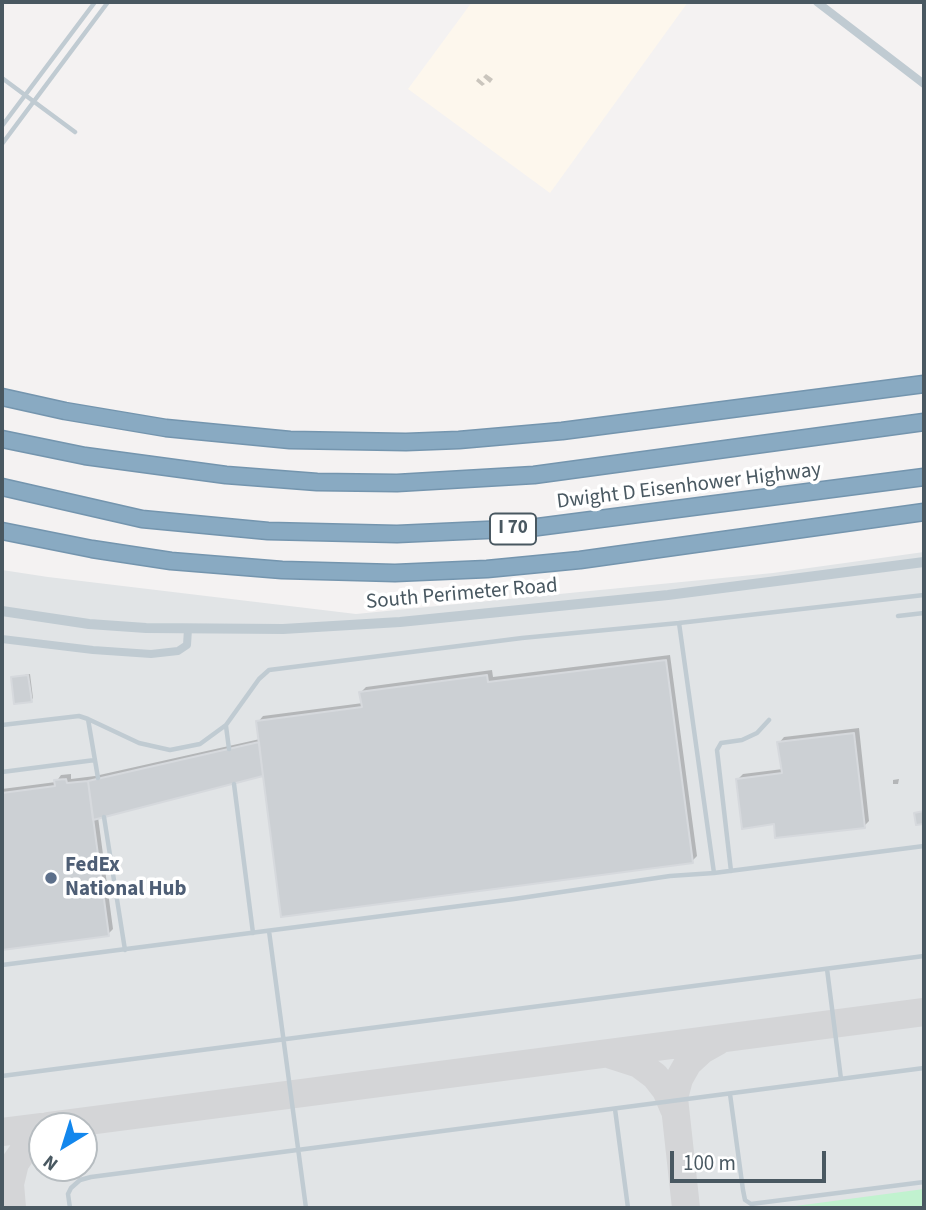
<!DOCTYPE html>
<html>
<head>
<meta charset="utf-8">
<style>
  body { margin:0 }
  #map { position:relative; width:926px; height:1210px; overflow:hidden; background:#f4f2f2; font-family:"Source Sans 3",sans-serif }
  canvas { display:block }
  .frame { position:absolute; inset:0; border:4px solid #495861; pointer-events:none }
  .north { position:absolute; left:28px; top:1112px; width:70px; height:70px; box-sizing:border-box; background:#fff; border:2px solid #b6bcc0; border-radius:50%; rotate:218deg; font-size:19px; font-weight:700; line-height:28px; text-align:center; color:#495861 }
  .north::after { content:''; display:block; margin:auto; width:24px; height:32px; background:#1387ed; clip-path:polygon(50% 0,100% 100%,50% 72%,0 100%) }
  .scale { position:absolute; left:670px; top:1151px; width:156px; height:32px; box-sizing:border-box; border:4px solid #495861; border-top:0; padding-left:9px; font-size:21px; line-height:24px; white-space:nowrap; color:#495861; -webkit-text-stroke:5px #fff; paint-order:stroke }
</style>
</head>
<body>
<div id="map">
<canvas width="926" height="1210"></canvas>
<div class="frame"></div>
<div class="north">N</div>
<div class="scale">100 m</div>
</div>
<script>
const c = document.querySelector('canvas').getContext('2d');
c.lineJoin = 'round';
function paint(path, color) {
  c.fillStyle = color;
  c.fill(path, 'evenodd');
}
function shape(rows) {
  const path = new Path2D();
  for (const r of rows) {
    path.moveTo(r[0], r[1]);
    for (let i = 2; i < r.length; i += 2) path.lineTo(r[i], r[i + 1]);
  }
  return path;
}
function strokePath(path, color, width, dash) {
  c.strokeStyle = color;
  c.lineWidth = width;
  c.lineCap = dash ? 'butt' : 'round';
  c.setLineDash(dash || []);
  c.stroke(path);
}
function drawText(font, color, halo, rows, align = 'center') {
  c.font = font + ' "Source Sans 3",sans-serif';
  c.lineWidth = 7;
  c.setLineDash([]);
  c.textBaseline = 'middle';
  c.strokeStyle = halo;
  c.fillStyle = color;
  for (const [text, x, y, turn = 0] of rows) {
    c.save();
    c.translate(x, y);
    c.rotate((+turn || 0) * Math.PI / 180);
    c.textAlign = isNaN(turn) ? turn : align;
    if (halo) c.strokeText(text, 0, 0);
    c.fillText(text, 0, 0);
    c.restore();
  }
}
const commercial = shape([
  [472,2,688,2,550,193,408,89]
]);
const airport = shape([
  [924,552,924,1208,2,1208,2,570,48,577,356,614,773,573],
  [42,1126,84,1126,84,1168,42,1168]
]);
const green = shape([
  [924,1189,924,1208,777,1208,788,1207]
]);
const shadow = shape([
  [486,74,493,79,490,83,483,77],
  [478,78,485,84,482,86,476,81],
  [670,655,697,856,692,861,265,774,98,817,113,929,108,934,2,948,2,789,56,782,61,775,71,774,71,779,95,776,260,739,258,722,263,716,363,703,361,692,366,687,492,670,493,677],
  [30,674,33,698,31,701,13,677],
  [859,728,869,821,864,826,775,822,738,779,743,774,783,769,779,743,784,737],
  [899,779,898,784,893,784,893,780]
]);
const taxiway = shape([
  [611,1055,639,1064,655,1076,666,1090,674,1109],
  [49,1126,924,1012],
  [2,1132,42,1127],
  [12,1208,10,1184,15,1163,29,1143,42,1133],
  [686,1208,674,1098,679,1079,688,1063,702,1050,718,1041]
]);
const building = shape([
  [666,660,693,863,281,917,256,721,362,707,359,692,487,675,488,682,666,660],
  [28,675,32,702,14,704,11,677,28,675],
  [854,733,865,828,775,838,774,824,742,829,736,779,782,773,777,742,854,733],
  [259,742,263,776,93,820,88,781,259,742],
  [66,779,67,783,88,781,109,936,2,950,2,793,55,786,54,780,66,779],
  [924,811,924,824,916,825,914,813,924,811]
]);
const service = shape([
  [2,78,75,132],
  [2,126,95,2],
  [2,144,108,2],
  [898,616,924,613],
  [679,623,714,873],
  [88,719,139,743,170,750,200,744,226,725,259,679,269,670,522,638,679,623,924,595],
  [2,725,79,716,88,719,98,778],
  [226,726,229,749],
  [2,772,95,760],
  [234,784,253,933],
  [104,817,125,950],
  [731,871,717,750,721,743,742,740,757,733,769,720],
  [269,931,306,1208],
  [2,965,514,899,670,876,714,873,924,846],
  [827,969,841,1079],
  [2,1076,924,956],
  [730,1094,743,1190,745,1200,751,1204,924,1182],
  [615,1109,628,1208],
  [70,1208,68,1194,71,1188,80,1180,91,1177,924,1068]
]);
const minor = shape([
  [817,2,924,84],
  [2,639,93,650,151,654,178,651,187,645,188,629]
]);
const tertiary = shape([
  [2,611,89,624,146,628,283,629,400,622,668,595,924,562]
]);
const motorway = shape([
  [2,397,65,411,166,428,290,440,406,442,459,440,562,431,924,384],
  [2,439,85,456,226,475,317,482,397,483,534,475,924,422],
  [2,487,142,519,268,531,397,534,530,528,924,477],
  [2,531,92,549,171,561,282,570,395,573,487,569,580,560,924,512]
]);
const markers = [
  [51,878,7,"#5c6f8a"]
];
const shields = [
  [513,529,46]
];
const shieldNames = [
  ["I 70",513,529]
];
const streetNames = [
  ["Dwight D Eisenhower Highway",689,487,-7],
  ["South Perimeter Road",462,595,-5]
];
const serviceNames = [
  ["FedEx",65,866],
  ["National Hub",65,890]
];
paint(commercial, '#fdf7ed');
paint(airport, '#e1e4e6');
paint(green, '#c1f2cf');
paint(shadow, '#0003');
strokePath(taxiway, '#d4d5d7', 28);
paint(building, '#ccd0d4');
strokePath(building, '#d6d9dd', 2);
strokePath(motorway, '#7495ae', 19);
strokePath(service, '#c0cbd2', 4.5);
strokePath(minor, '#c0cbd2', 8);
strokePath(tertiary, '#c0cbd2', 10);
strokePath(motorway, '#89aac2', 16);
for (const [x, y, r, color] of markers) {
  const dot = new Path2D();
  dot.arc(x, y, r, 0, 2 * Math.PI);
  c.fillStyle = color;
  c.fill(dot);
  strokePath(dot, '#fff', 2.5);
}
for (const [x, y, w] of shields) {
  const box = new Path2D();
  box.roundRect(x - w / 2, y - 15.5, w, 31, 5);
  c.fillStyle = '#fff';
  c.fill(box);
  strokePath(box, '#495861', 2);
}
drawText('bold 19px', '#495861', null, shieldNames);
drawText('21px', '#495861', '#fff', streetNames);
drawText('bold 21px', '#4e5e75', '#fff', serviceNames, 'left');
</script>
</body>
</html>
